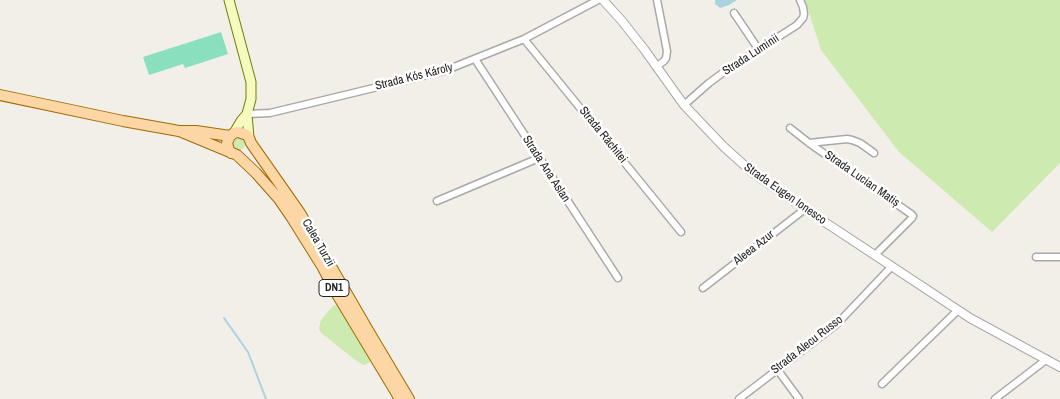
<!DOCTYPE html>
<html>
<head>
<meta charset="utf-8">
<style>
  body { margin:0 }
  canvas { display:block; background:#f2efe9 }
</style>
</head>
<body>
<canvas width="1060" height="399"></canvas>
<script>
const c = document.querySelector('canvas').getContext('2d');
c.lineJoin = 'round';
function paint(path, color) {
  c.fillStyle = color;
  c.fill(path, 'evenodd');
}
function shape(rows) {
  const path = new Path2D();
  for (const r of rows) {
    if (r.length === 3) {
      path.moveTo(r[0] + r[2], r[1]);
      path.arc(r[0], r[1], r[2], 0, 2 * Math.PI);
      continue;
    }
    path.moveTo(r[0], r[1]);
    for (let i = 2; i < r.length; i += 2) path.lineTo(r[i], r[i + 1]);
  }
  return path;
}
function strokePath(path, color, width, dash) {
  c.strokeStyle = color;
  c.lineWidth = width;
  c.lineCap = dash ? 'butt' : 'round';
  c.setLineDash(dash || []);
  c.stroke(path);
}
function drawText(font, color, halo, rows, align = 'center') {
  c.font = font + ' "Archivo Narrow",sans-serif';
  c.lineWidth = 5;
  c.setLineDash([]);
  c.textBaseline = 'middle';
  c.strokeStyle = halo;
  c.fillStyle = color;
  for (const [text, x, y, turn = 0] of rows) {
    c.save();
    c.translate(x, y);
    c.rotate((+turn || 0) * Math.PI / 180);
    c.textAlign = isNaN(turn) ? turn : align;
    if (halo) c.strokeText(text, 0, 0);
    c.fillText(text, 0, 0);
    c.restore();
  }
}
const grass = shape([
  [805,0,1060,0,1060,163,992,232,899,152,821,50],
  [239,144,6],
  [337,304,371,359,370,362,367,364,363,365,354,359,320,332,319,328,321,320,333,306]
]);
const pitch = shape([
  [221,32,228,54,185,68,183,64,149,75,143,57]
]);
const water = shape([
  [715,0,737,0,729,5,720,8,715,4]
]);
const stream = shape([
  [224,318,248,352,266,399]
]);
const minor = shape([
  [734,13,759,50],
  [524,39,681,232],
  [475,59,618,278],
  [656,67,664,61,666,58,667,51,657,0],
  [684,105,709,83,728,69,797,25,803,18,804,14,803,7,800,0],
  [247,114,270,113,444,71,524,39,598,0],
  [790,128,809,143,911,214,913,216,912,218,875,255],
  [809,143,847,139,852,140,860,143,874,153],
  [437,201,539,158],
  [1036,257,1060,257],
  [703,288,805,209],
  [777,369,799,399],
  [882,384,958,310],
  [739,399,837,324,892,266],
  [995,399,1047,359]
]);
const tertiary = shape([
  [603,0,622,21,644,49,684,105,724,147,753,173,805,209,970,318,1060,367]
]);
const secondary = shape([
  [229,0,251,82,251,99,247,114,249,138],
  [234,133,241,121,247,114]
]);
const primary = shape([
  [0,95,123,121,179,131,196,131,230,136],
  [179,131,237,155,256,173,279,199,292,218,322,266,335,291,400,399],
  [231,153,229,150,227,143,230,136,234,133,238,132,247,135,249,138,251,143,300,213,369,332,409,399]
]);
const shields = [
  [334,288,30]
];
const shieldNames = [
  ["DN1",334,288]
];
const streetNames = [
  ["Strada Luminii",751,55,-33],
  ["Strada Kós Károly",414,77,-14],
  ["Strada Răchitei",603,135,51],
  ["Strada Ana Aslan",546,169,57],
  ["Strada Lucian Matiș",862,179,35],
  ["Strada Eugen Ionesco",785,194,35],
  ["Calea Turzii",318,243,60],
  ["Aleea Azur",754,248,-38],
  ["Strada Alecu Russo",807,345,-38]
];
paint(grass, '#cdebb0');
paint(pitch, '#88e0be');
paint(water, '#aad3df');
strokePath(stream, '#aad3df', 2);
strokePath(minor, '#a9a9a9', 9);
strokePath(tertiary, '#a9a9a9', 10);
strokePath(secondary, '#707d05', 11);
strokePath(primary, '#a06b00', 12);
strokePath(minor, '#fff', 6);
strokePath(tertiary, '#fff', 8);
strokePath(secondary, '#f7fabf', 9);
strokePath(primary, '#fcd6a4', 10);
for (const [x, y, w] of shields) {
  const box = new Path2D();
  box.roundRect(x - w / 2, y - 8.5, w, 17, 4);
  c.fillStyle = '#fff';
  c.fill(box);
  strokePath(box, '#222', 1);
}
drawText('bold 11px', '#222', null, shieldNames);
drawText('12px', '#222', '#fff', streetNames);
</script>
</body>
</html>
